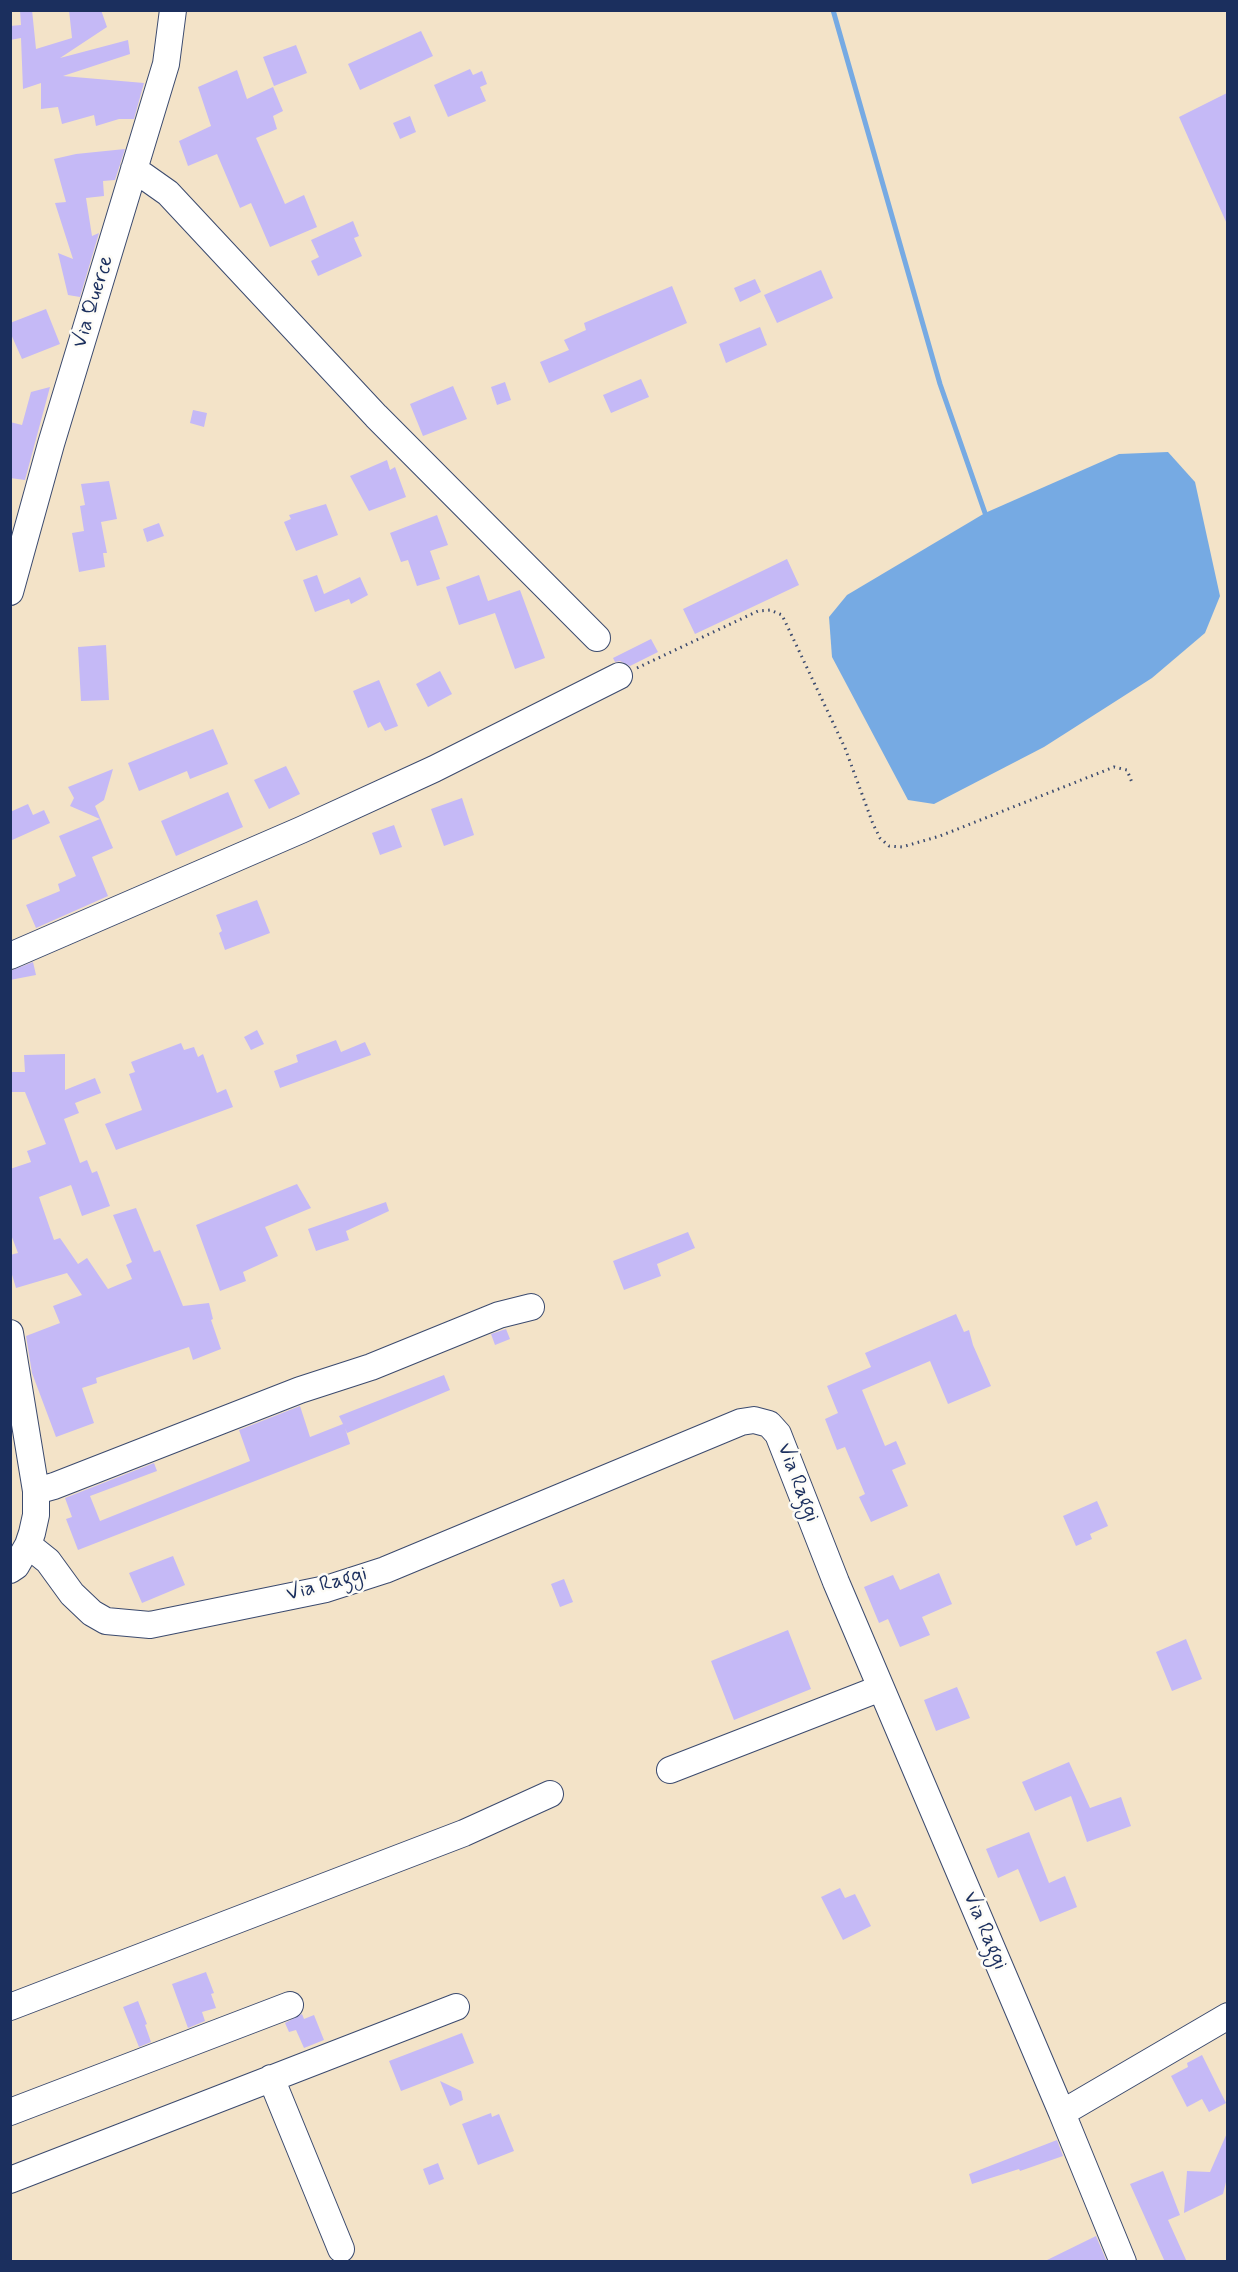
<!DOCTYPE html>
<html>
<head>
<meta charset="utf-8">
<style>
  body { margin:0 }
  #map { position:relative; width:1238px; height:2272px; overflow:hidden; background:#f3e3c8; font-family:Mynerve,sans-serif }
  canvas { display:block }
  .frame { position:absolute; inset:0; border:12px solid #1b2f5e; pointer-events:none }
</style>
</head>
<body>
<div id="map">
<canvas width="1238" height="2272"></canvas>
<div class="frame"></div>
</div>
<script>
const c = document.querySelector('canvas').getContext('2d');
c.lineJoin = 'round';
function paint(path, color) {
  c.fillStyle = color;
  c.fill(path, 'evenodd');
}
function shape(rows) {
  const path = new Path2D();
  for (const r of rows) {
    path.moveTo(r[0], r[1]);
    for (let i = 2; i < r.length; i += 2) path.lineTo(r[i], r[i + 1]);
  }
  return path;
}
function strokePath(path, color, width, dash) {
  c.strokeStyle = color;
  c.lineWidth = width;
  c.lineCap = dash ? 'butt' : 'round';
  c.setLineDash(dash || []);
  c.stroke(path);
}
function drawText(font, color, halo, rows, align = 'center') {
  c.font = font + ' Mynerve,sans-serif';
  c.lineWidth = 5;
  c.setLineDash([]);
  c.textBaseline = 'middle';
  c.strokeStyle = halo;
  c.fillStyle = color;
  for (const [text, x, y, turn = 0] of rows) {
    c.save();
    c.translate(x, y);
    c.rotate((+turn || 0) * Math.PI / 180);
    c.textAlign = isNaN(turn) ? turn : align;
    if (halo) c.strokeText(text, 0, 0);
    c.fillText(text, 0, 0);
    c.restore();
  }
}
const water = shape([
  [1168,452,1195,482,1220,596,1205,633,1152,678,1044,747,934,804,908,800,832,657,829,617,847,595,985,513,1119,454]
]);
const stream = shape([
  [833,10,940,384,985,513]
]);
const building = shape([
  [20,10,32,10,36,49,72,38,69,10,101,10,107,27,60,58,128,40,130,54,63,76,144,83,134,119,119,119,96,126,94,115,62,124,58,107,41,109,41,83,23,89,21,38,10,40,10,26,21,25],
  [421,31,433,56,360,90,348,64],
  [296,45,307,73,274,86,263,57],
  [470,69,473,75,482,71,487,84,480,87,486,101,448,117,434,85],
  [237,70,247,99,273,87,283,111,273,116,277,129,256,138,285,204,304,195,317,227,270,247,251,203,240,208,217,154,188,166,179,141,211,126,198,87],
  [1227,93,1227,224,1179,117],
  [410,116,416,132,400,139,393,123],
  [125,149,115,180,103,181,104,196,86,198,92,236,99,233,80,297,68,295,58,253,73,259,55,203,66,202,54,159,76,154],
  [353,221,359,236,354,238,362,256,318,276,311,261,319,257,311,240],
  [821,270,833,298,777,323,764,295],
  [755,279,761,292,740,302,734,288],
  [672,286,687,323,549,383,540,362,569,350,564,340,586,330,584,323],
  [46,309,60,344,22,359,10,332,10,323],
  [760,327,767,345,726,363,719,344],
  [641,379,649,397,611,413,603,395],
  [505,382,511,400,497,405,491,387],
  [453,386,467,419,423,436,410,404],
  [50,387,25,480,10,478,10,422,22,425,31,392],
  [193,410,207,413,204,427,190,423],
  [387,460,390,470,395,467,406,497,369,511,350,476],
  [109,481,117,519,101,522,107,553,103,553,105,567,79,572,72,533,84,531,80,506,85,505,81,484],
  [326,504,338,535,296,551,284,522,291,519,289,515],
  [437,515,448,545,430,551,440,579,417,586,408,560,401,562,390,533],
  [159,523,164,536,147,542,143,529],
  [787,559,799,585,695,634,683,609],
  [317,575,324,594,360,577,368,595,351,604,349,599,315,612,303,580],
  [479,575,488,601,520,590,545,658,515,669,495,613,459,625,446,587],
  [651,639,658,652,630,666,620,661,615,662,613,658],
  [106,645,109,700,81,701,78,647],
  [440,671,452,694,428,707,416,684],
  [379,680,398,726,385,731,380,722,368,728,353,691],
  [213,729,228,764,190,779,187,771,139,791,128,763],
  [286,766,300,794,269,809,254,780],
  [113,769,104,800,95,806,113,848,92,857,108,896,36,928,26,905,60,891,58,884,76,876,59,836,100,819,70,806,74,798,68,787],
  [228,792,243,827,176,856,161,821],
  [462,798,474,835,444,846,431,809],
  [28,804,33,815,44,810,50,823,10,841,10,812],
  [394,825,402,847,380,855,372,833],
  [257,900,270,933,225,950,219,933,222,931,216,915],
  [33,962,36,975,10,980,10,971],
  [257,1030,264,1044,251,1050,244,1037],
  [336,1040,341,1052,365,1042,371,1055,280,1088,274,1071,298,1062,296,1055],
  [181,1043,184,1050,194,1047,198,1057,203,1054,217,1093,226,1089,233,1107,116,1150,105,1124,142,1110,129,1074,135,1072,131,1062],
  [65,1054,65,1090,95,1078,101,1093,75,1103,79,1113,64,1119,80,1163,87,1160,92,1173,97,1171,110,1206,82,1216,71,1185,39,1197,54,1240,60,1238,78,1264,87,1258,108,1289,132,1279,126,1265,132,1262,113,1215,136,1208,154,1252,160,1250,183,1306,209,1303,213,1319,211,1320,221,1349,193,1360,189,1347,96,1378,97,1383,82,1388,94,1423,56,1437,32,1373,26,1336,60,1323,53,1306,82,1295,67,1273,16,1288,10,1268,10,1255,18,1253,10,1232,10,1169,31,1162,27,1151,46,1144,25,1092,10,1092,10,1072,25,1072,24,1055],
  [297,1184,311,1208,265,1227,278,1256,243,1272,246,1281,220,1291,196,1225],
  [386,1202,389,1211,346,1231,349,1240,316,1251,308,1229],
  [688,1232,695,1248,657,1264,661,1276,624,1290,613,1261],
  [956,1314,964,1332,969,1330,973,1345,991,1386,948,1404,930,1361,862,1390,885,1446,896,1441,906,1464,892,1470,908,1506,871,1522,859,1497,865,1494,845,1447,837,1450,825,1419,838,1413,827,1386,871,1367,865,1353],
  [506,1329,510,1339,495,1345,491,1334],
  [444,1375,450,1390,347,1433,345,1428,350,1444,78,1550,66,1519,72,1517,65,1498,154,1463,157,1471,90,1496,100,1521,250,1461,239,1430,300,1406,310,1437,343,1424,339,1416],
  [1097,1501,1108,1526,1090,1534,1092,1539,1076,1546,1063,1516],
  [173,1556,185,1585,142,1603,129,1573],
  [939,1573,952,1604,922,1617,930,1635,900,1647,888,1619,879,1623,864,1587,893,1575,900,1590],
  [564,1579,573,1602,560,1607,551,1584],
  [788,1630,811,1689,734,1720,711,1661],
  [1186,1639,1202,1679,1172,1691,1156,1652],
  [957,1687,970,1718,936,1731,924,1700],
  [1069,1762,1090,1808,1121,1797,1131,1826,1087,1842,1071,1796,1035,1811,1022,1782],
  [1029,1832,1049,1883,1065,1876,1077,1907,1040,1922,1018,1869,998,1878,986,1849],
  [840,1888,845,1898,855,1894,871,1926,843,1940,821,1897],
  [206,1972,214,1993,211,1994,216,2008,202,2012,205,2021,188,2028,172,1984],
  [138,2001,147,2024,145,2025,151,2042,139,2047,123,2007],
  [302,2014,304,2019,314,2015,324,2040,304,2048,296,2030,289,2032,285,2023],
  [462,2033,474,2063,401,2091,389,2061],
  [1202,2055,1226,2103,1209,2112,1202,2099,1187,2107,1171,2076,1188,2067,1187,2063],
  [440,2081,461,2091,463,2100,450,2106],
  [491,2113,492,2117,499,2114,514,2151,478,2165,462,2124],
  [1227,2133,1227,2178,1223,2194,1184,2213,1187,2171,1210,2172],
  [1057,2140,1063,2156,1020,2171,1019,2169,972,2184,969,2174],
  [438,2163,444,2179,429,2185,423,2169],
  [1163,2171,1180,2215,1168,2220,1187,2262,1165,2262,1130,2184],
  [1096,2236,1107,2262,1043,2262]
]);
const path = shape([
  [637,668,758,611,770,610,782,615,845,748,873,824,880,838,889,846,902,847,940,836,1114,767,1127,770,1133,785]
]);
const minor = shape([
  [134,169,168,193,376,416,597,638],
  [10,592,51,444,166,64,173,10],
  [10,956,301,830,434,769,619,676],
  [10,1333,36,1491,36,1515,32,1533,28,1545,16,1566,10,1570],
  [36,1491,54,1486,300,1390,371,1367,499,1315,531,1307],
  [28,1545,48,1561,72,1594,92,1613,106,1621,150,1625,326,1589,385,1570,741,1422,754,1420,769,1424,778,1434,836,1582,1062,2113,1228,2016],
  [670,1770,881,1688],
  [10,2007,464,1833,550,1794],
  [271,2078,341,2249],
  [10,2112,290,2005],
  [1062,2113,1123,2262],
  [10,2180,456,2007]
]);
const streetNames = [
  ["Via Querce",94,302,-73],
  ["Via Raggi",797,1483,69],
  ["Via Raggi",327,1585,-15],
  ["Via Raggi",984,1931,67]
];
paint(water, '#76aae3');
strokePath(stream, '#76aae3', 5);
paint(building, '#c5b9f6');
strokePath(minor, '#3b4a6e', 28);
strokePath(path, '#3b4a6e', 3, [1.5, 4.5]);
strokePath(minor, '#fff', 26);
drawText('21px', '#1b2f5e', '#fdfcf7', streetNames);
</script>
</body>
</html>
